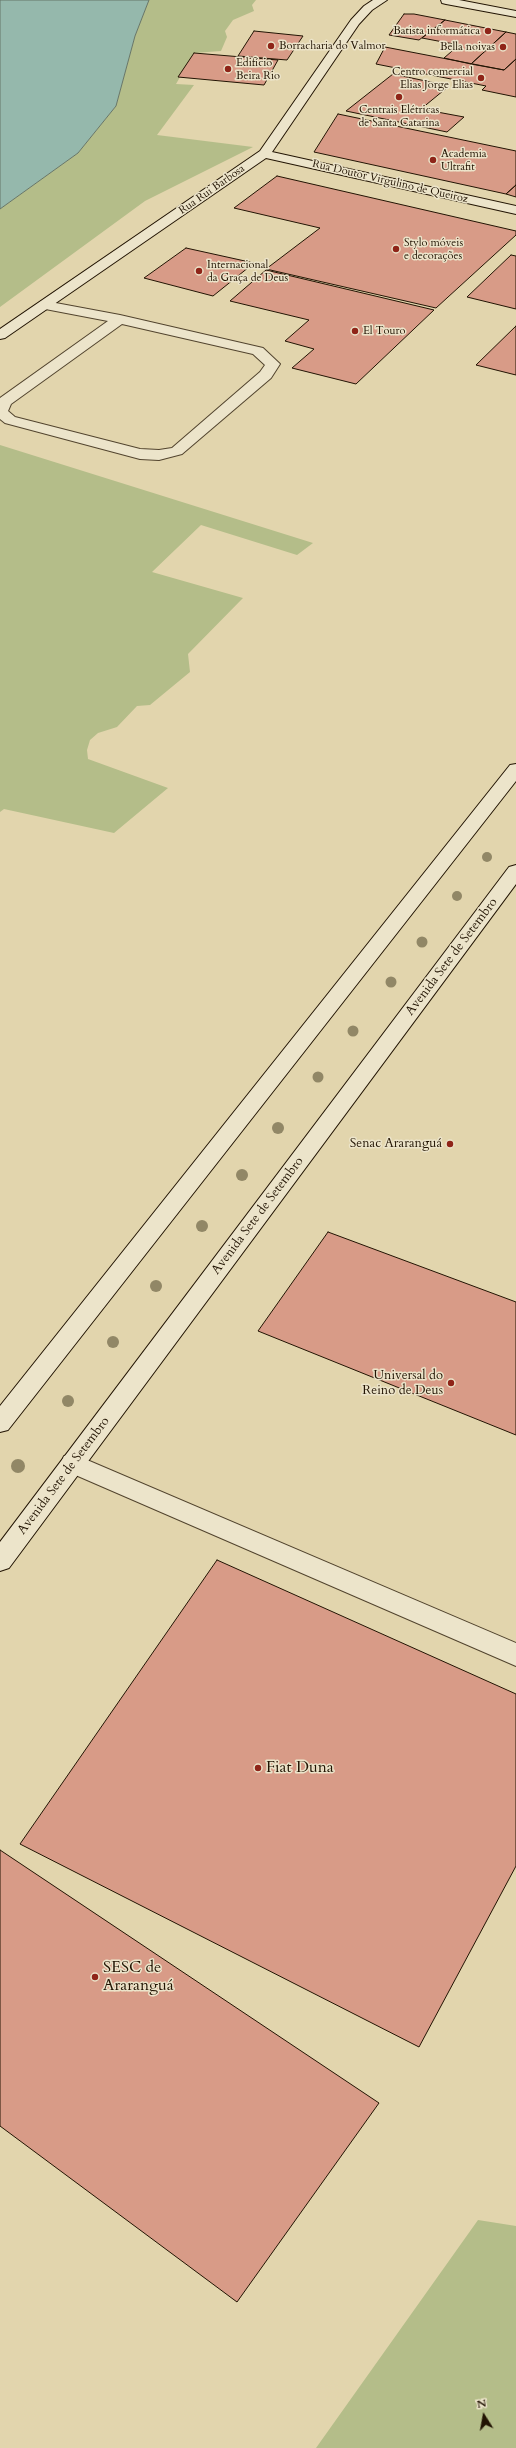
<!DOCTYPE html>
<html>
<head>
<meta charset="utf-8">
<style>
  body { margin:0 }
  #map { position:relative; width:516px; height:2448px; overflow:hidden; background:#e2d5ad; font-family:Cardo,serif }
  canvas { display:block }
  .north { position:absolute; left:464px; top:2396px; width:40px; height:40px; -webkit-text-stroke:3px #ece4ca; paint-order:stroke; rotate:349deg; font-size:11px; font-weight:700; line-height:16px; text-align:center; color:#221403 }
  .north::after { content:''; display:block; margin:auto; width:14px; height:18px; background:#221403; clip-path:polygon(50% 0,100% 100%,50% 72%,0 100%) }
</style>
</head>
<body>
<div id="map">
<canvas width="516" height="2448"></canvas>
<div class="north">N</div>
</div>
<script>
const c = document.querySelector('canvas').getContext('2d');
c.lineJoin = 'round';
function paint(path, color) {
  c.fillStyle = color;
  c.fill(path, 'evenodd');
}
function shape(rows) {
  const path = new Path2D();
  for (const r of rows) {
    path.moveTo(r[0], r[1]);
    for (let i = 2; i < r.length; i += 2) path.lineTo(r[i], r[i + 1]);
  }
  return path;
}
function strokePath(path, color, width, dash) {
  c.strokeStyle = color;
  c.lineWidth = width;
  c.lineCap = dash ? 'butt' : 'round';
  c.setLineDash(dash || []);
  c.stroke(path);
}
function drawText(font, color, halo, rows, align = 'center') {
  c.font = font + ' Cardo,serif';
  c.lineWidth = 3;
  c.setLineDash([]);
  c.textBaseline = 'middle';
  c.strokeStyle = halo;
  c.fillStyle = color;
  for (const [text, x, y, turn = 0] of rows) {
    c.save();
    c.translate(x, y);
    c.rotate((+turn || 0) * Math.PI / 180);
    c.textAlign = isNaN(turn) ? turn : align;
    if (halo) c.strokeText(text, 0, 0);
    c.fillText(text, 0, 0);
    c.restore();
  }
}
const green = shape([
  [149,0,256,0,252,5,254,11,233,20,225,31,227,37,221,51,194,53,176,84,194,85,157,135,253,147,145,201,0,307,0,209,78,153,116,106,135,36],
  [0,445,313,543,297,555,201,525,152,572,243,598,188,654,190,672,150,705,137,706,117,727,98,733,90,740,87,750,88,759,168,788,114,833,4,809,0,812],
  [478,2220,516,2226,516,2448,316,2448]
]);
const water = shape([
  [0,0,149,0,135,36,116,106,78,153,0,209,0,0]
]);
const building = shape([
  [404,14,414,14,445,20,419,40,389,35,404,14],
  [445,20,506,32,471,64,444,58,459,45,422,38,445,20],
  [254,31,303,36,287,60,238,56,254,31],
  [506,32,516,34,516,59,504,70,471,64,506,32],
  [385,47,504,70,516,59,516,97,482,90,486,86,376,64,385,47],
  [194,53,278,60,264,85,178,77,194,53],
  [393,74,449,86,421,109,464,117,447,132,346,111,393,74],
  [338,114,516,151,516,185,506,194,314,152,338,114],
  [277,176,516,231,516,235,436,308,266,269,320,228,234,208,277,176],
  [516,185,516,197,506,194,516,185],
  [186,248,254,263,213,296,144,278,186,248],
  [511,255,516,256,516,309,467,297,511,255],
  [266,270,434,310,356,384,292,368,314,349,285,341,309,320,230,301,266,270],
  [516,326,516,375,476,365,516,326],
  [328,1232,516,1302,516,1435,258,1331,328,1232],
  [217,1560,516,1694,516,1866,419,2047,20,1844,217,1560],
  [0,1850,379,2103,237,2302,0,2126,0,1850]
]);
const lane = shape([
  [45,301,120,315,263,348,280,364,271,378,182,454,159,460,140,459,5,423,0,419,0,398,108,321,40,308,38,305,40,302,45,301],
  [122,324,253,354,265,365,260,372,172,448,159,450,140,449,15,417,8,411,11,404,122,324],
  [73,1454,516,1643,516,1666,64,1470,61,1463,64,1456,73,1454]
]);
const secondary = shape([
  [373,0,387,0,372,10,359,24,272,152,516,206,516,214,266,158,5,338,0,339,0,329,260,151,351,20,364,6,373,0],
  [441,0,459,0,516,11,516,17,446,4,442,3,441,0],
  [516,764,516,781,8,1430,0,1432,0,1406,510,765,516,764],
  [516,865,516,884,9,1568,0,1571,0,1542,509,867,516,865]
]);
const trees = [
  [487,857,5],
  [457,896,5],
  [422,942,5.5],
  [391,982,5.5],
  [353,1031,5.5],
  [318,1077,5.5],
  [278,1128,6],
  [242,1175,6],
  [202,1226,6],
  [156,1286,6],
  [113,1342,6],
  [68,1401,6],
  [18,1466,7]
];
const markers = [
  [488,31,4,"#8f2418"],
  [271,46,4,"#8f2418"],
  [503,47,4,"#8f2418"],
  [228,69,4,"#8f2418"],
  [481,78,4,"#8f2418"],
  [399,97,4,"#8f2418"],
  [433,160,4,"#8f2418"],
  [396,249,4,"#8f2418"],
  [199,271,4,"#8f2418"],
  [355,331,4,"#8f2418"],
  [450,1144,4,"#8f2418"],
  [451,1383,4,"#8f2418"],
  [258,1768,4,"#8f2418"],
  [95,1977,4,"#8f2418"]
];
const farPoinames = [
  ["Batista informática",480,31,"right"],
  ["Borracharia do Valmor",279,46],
  ["Bella noivas",495,47,"right"],
  ["Edifício",236,63],
  ["Beira Rio",236,76],
  ["Centro comercial",473,72,"right"],
  ["Elias Jorge Elias",473,85,"right"],
  ["Centrais Elétricas",399,110,"center"],
  ["de Santa Catarina",399,123,"center"],
  ["Academia",441,154],
  ["Ultrafit",441,167],
  ["Stylo móveis",404,243],
  ["e decorações",404,256],
  ["Internacional",207,265],
  ["da Graça de Deus",207,278],
  ["El Touro",363,331]
];
const farStreetnames = [
  ["Rua Doutor Virgulino de Queiroz",390,182,13],
  ["Rua Rui Barbosa",212,190,-35]
];
const streetNames = [
  ["Avenida Sete de Setembro",452,957,-53],
  ["Avenida Sete de Setembro",258,1216,-53],
  ["Avenida Sete de Setembro",64,1476,-53]
];
const poiNames = [
  ["Senac Araranguá",442,1144],
  ["Universal do",443,1376],
  ["Reino de Deus",443,1391]
];
const nearPoinames = [
  ["Fiat Duna",266,1768],
  ["SESC de",103,1968],
  ["Araranguá",103,1986]
];
paint(green, '#b4bd89');
paint(water, '#95b8ac');
strokePath(water, '#677668', 1);
paint(building, '#d89b87');
strokePath(building, '#221403', 1);
strokePath(lane, '#52442e', 2);
strokePath(secondary, '#221403', 2);
paint(lane, '#ece4ca');
paint(secondary, '#ece4ca');
c.fillStyle = '#918766';
for (const [x, y, r] of trees) {
  c.beginPath();
  c.arc(x, y, r, 0, 2 * Math.PI);
  c.fill();
}
for (const [x, y, r, color] of markers) {
  const dot = new Path2D();
  dot.arc(x, y, r, 0, 2 * Math.PI);
  c.fillStyle = color;
  c.fill(dot);
  strokePath(dot, '#ece4ca', 1.5);
}
drawText('11px', '#221403', '#ece4ca', farPoinames, 'left');
drawText('11px', '#221403', '#ece4ca', farStreetnames);
drawText('13px', '#221403', '#ece4ca', streetNames);
drawText('13px', '#221403', '#ece4ca', poiNames, 'right');
drawText('16px', '#221403', '#ece4ca', nearPoinames, 'left');
</script>
</body>
</html>
